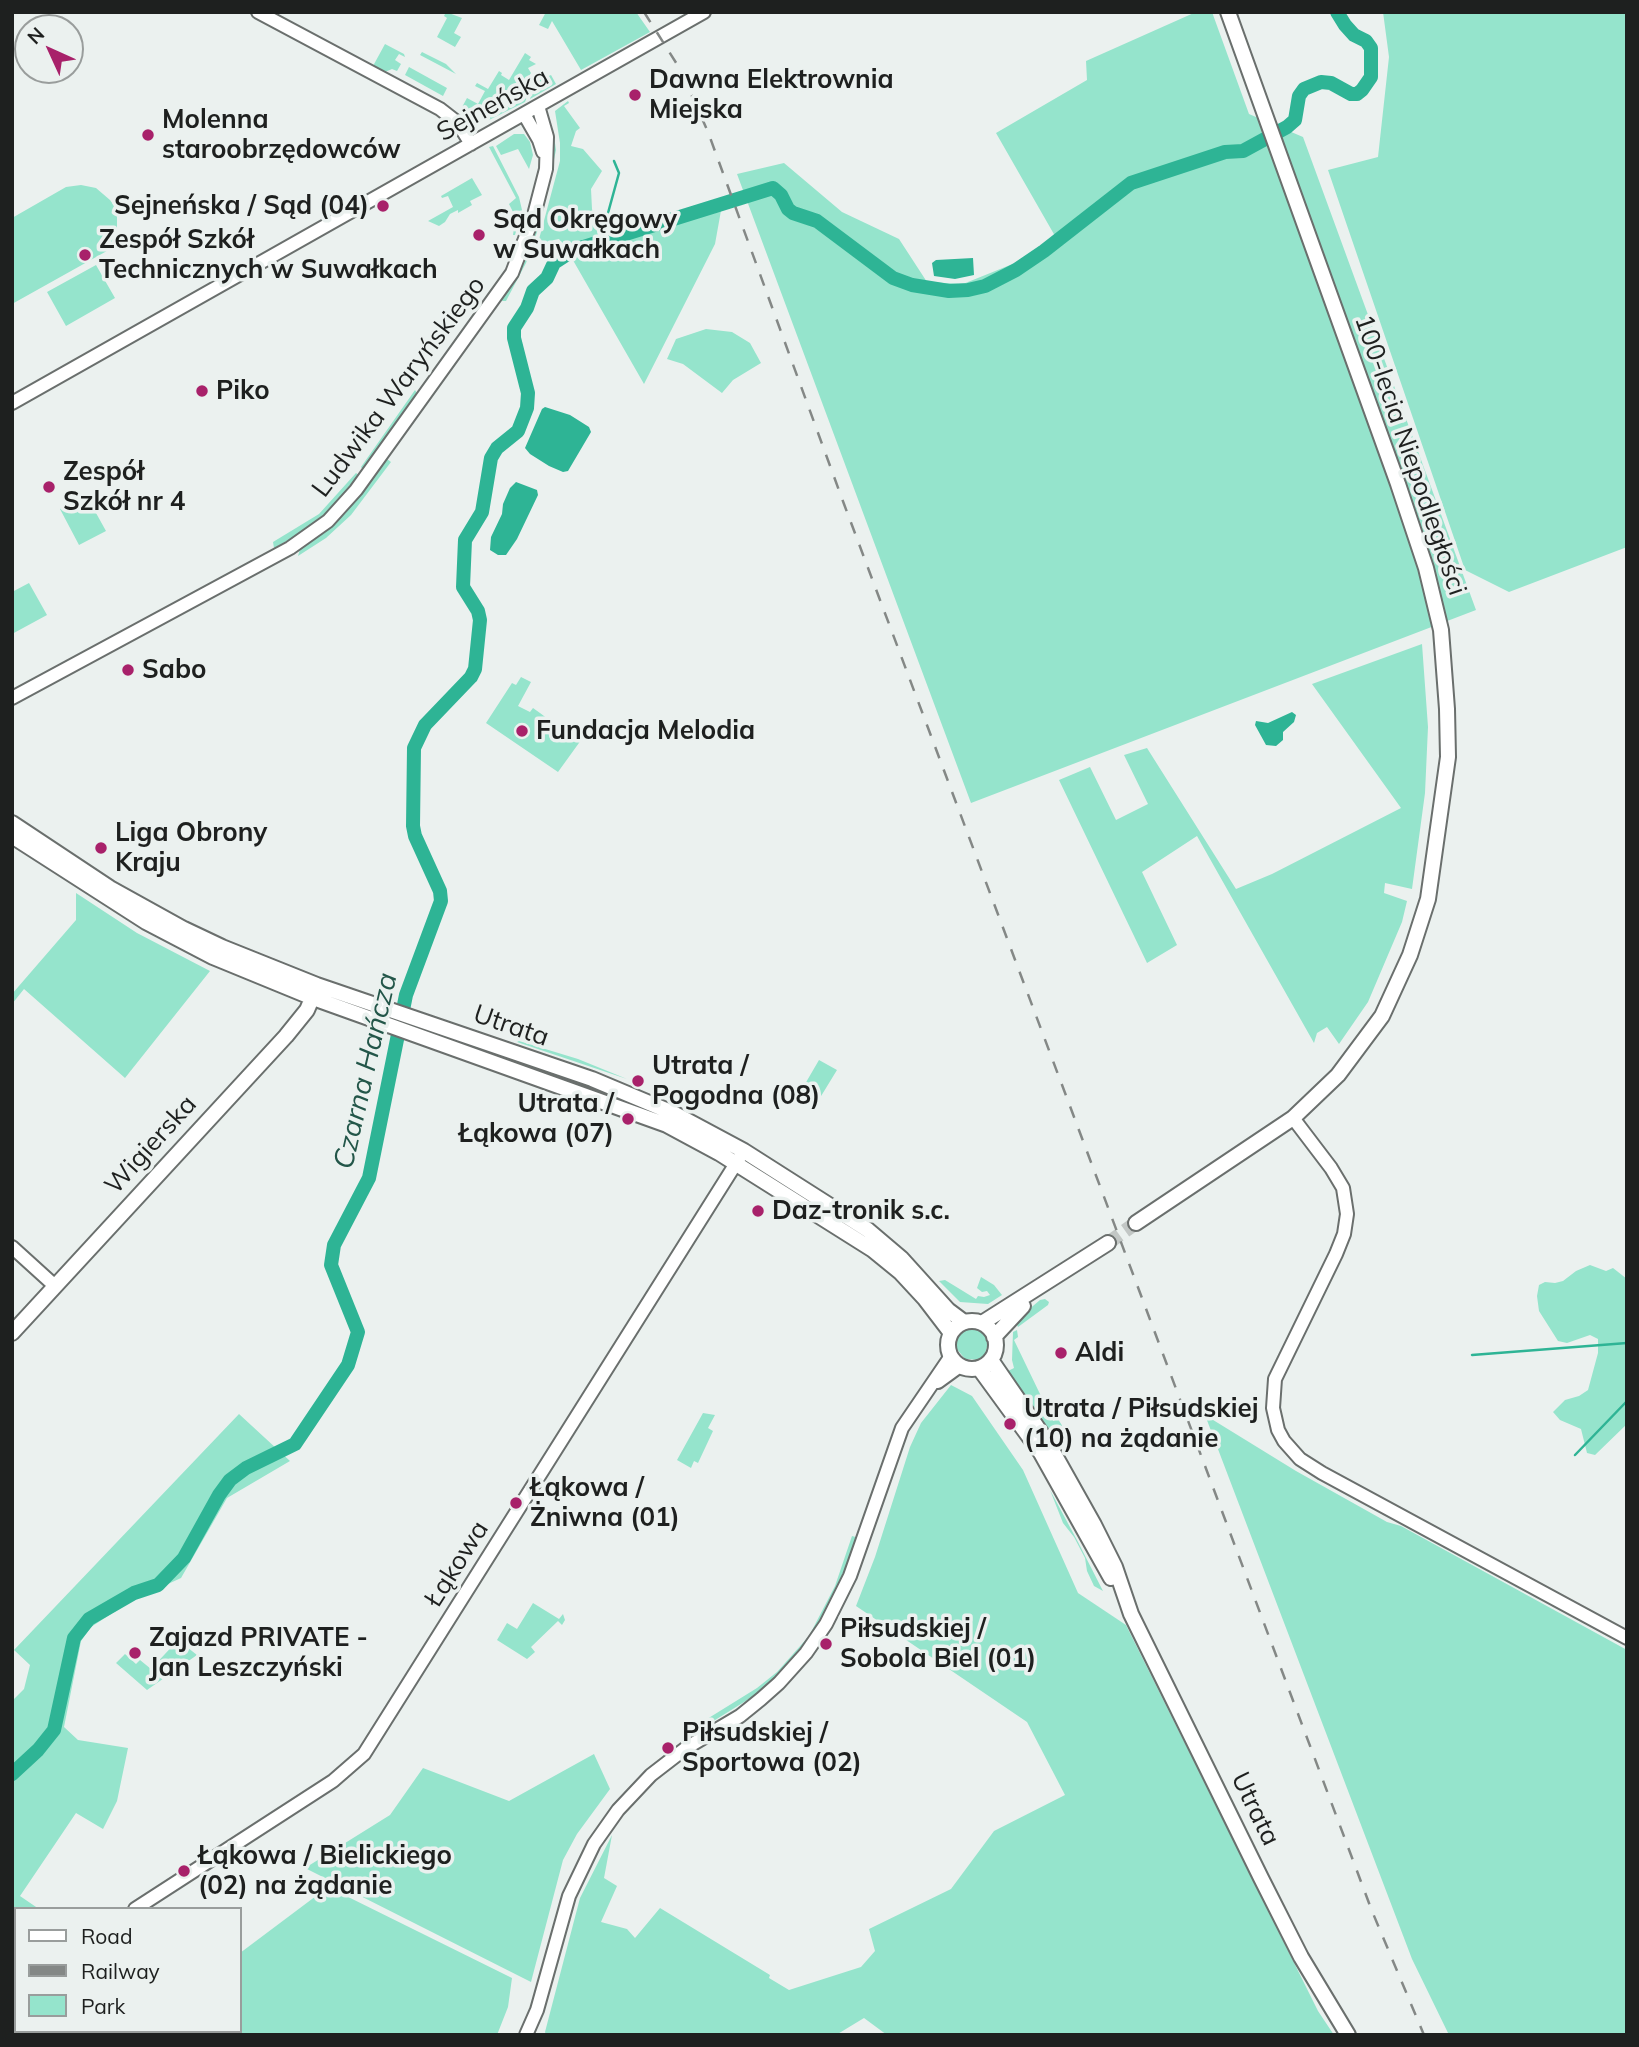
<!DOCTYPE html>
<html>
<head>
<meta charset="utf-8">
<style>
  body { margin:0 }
  #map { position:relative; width:1639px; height:2047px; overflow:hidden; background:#ebf1ef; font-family:Mulish,sans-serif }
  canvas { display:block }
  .frame { position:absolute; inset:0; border:14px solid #1e201f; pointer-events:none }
  .legend { position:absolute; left:14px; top:1907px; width:228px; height:126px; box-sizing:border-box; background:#ebf1ef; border:2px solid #999d9c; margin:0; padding:9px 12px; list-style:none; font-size:21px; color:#1e201f }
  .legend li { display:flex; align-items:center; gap:14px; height:35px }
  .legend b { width:35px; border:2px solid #999d9c }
  .north { position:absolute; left:14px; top:14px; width:70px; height:70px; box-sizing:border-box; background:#ebf1ef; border:2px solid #999d9c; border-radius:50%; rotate:315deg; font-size:19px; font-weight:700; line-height:28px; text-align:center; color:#1e201f }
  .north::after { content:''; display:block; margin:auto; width:24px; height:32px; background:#a8216a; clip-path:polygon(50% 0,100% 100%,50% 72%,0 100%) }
</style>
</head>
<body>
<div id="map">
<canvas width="1639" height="2047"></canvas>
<div class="frame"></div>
<ul class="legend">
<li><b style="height:9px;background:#fff"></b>Road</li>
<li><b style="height:9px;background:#848886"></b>Railway</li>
<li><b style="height:19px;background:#95e4cc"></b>Park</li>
</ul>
<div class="north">N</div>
</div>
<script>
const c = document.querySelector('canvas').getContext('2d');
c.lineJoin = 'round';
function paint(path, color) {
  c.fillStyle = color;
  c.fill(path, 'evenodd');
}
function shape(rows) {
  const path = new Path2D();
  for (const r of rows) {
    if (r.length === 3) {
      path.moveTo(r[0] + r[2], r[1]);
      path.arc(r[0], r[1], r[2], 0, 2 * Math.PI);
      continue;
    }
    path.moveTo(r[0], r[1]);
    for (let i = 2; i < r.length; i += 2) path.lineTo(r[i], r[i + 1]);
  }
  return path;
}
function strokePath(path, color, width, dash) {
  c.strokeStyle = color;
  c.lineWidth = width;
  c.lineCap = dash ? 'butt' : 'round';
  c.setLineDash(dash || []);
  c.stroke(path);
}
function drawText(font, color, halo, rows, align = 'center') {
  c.font = font + ' Mulish,sans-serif';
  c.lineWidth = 7;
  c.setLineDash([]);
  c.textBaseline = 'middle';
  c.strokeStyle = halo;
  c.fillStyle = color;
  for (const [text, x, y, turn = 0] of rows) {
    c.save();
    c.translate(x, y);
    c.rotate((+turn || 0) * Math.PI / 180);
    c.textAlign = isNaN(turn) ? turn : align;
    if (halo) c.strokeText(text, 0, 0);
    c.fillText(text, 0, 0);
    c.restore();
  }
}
const green = shape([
  [446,12,462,18,454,33,461,37,455,47,437,37,447,18,444,16],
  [546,12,636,12,650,32,581,70,552,21,548,29,539,25],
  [1196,12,1212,12,1249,114,1303,137,1476,610,971,803,737,174,784,163,842,212,899,239,927,282,963,284,1020,261,1055,236,996,133,1087,80,1086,61],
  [1383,12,1627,12,1627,547,1509,592,1465,570,1328,170,1378,157,1389,57],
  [385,44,404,54,405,57,399,54,395,60,401,64,397,71,392,69,385,72,373,66],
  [422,52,446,64,456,74,420,55],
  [525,53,531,57,529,60,536,64,528,68,531,73,529,76,533,82,525,102,489,120,478,119,461,109,467,98,478,104,485,91,475,86,477,83,488,89,499,71,502,73,501,75,509,80],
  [409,67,447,88,443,96,405,75],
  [551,75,556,84,530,99,535,82],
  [568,101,569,103,564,106,580,128,576,131,571,146,583,149,602,171,591,189,592,209,598,235,615,230,615,233,597,241,576,244,567,250,559,239,554,240,545,245,538,243,560,161,560,143,555,111],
  [549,127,553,129,556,150,541,221,526,263,506,301,503,301,500,300,515,277,538,221],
  [514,134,524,134,530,142,533,155,529,169,518,149,501,155,496,146],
  [493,146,519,197,522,210,515,235,513,235,514,228,511,227,512,224,517,220,509,204,516,198,489,147],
  [472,178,482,195,470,201,472,205,458,213,458,210,450,214,445,222,439,226,428,221,453,207,448,196,442,198,441,196],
  [81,185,96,188,110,200,117,210,117,233,111,243,114,247,12,304,12,218,66,187],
  [722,205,715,244,644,384,570,255],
  [96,265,115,298,66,326,47,292],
  [706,329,732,332,750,343,761,363,733,380,722,393,683,364,667,359,676,339],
  [415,390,418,395,363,470,361,467],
  [387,459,391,462,351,515,326,538,298,556,300,549,325,532,343,515,363,492],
  [356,473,360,476,333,507,303,532,274,548,273,542,319,514],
  [86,495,106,531,79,545,60,509],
  [29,583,47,615,12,634,12,592],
  [1422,644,1428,727,1425,793,1412,889,1385,883,1384,893,1407,901,1402,922,1368,1002,1339,1044,1327,1027,1317,1033,1314,1043,1197,836,1142,872,1177,945,1147,963,1059,780,1090,767,1116,820,1148,804,1124,755,1147,748,1236,889,1272,874,1401,808,1312,684],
  [521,677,531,682,518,706,530,712,533,708,540,713,552,722,551,725,560,731,558,735,563,739,571,727,584,736,558,772,486,723,512,683,516,685],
  [76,893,137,933,210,971,125,1078,24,989,12,1004,12,994,76,920],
  [409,1024,439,1031,607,1090,634,1103,589,1090,408,1026],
  [519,1041,578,1059,627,1079,517,1042],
  [819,1060,837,1070,815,1106,798,1096],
  [1590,1265,1606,1271,1613,1268,1627,1279,1627,1424,1595,1455,1587,1453,1581,1429,1560,1420,1553,1412,1565,1400,1579,1396,1588,1390,1598,1353,1598,1339,1590,1335,1567,1343,1558,1341,1539,1311,1537,1296,1539,1285,1545,1282,1555,1283,1563,1281,1576,1271],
  [981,1277,994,1285,1002,1295,988,1304,960,1302,939,1281,945,1280,976,1299,978,1296,984,1297,990,1295,987,1291,982,1292,977,1288],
  [1045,1299,1049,1302,1048,1305,1018,1327,1016,1323,1027,1311,1040,1300],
  [971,1327,981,1331,987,1338,987,1347,983,1360,965,1359,956,1348,956,1332],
  [1017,1330,1018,1337,1014,1340,1053,1421,1058,1419,1071,1440,1067,1448,1055,1444,1004,1373,1014,1368,1012,1360,1013,1332],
  [951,1385,972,1396,1023,1470,1078,1593,1126,1625,1318,2011,1334,2035,887,2035,864,2018,836,2035,546,2035,545,2032,580,1898,612,1835,604,1878,617,1886,601,1922,627,1929,635,1938,660,1908,770,1975,769,1978,789,1990,861,1967,875,1951,869,1929,951,1889,994,1831,1065,1795,1027,1722,856,1606,875,1557,910,1447,921,1423],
  [703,1413,715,1415,708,1428,713,1431,698,1463,694,1461,691,1468,677,1460],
  [239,1414,290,1461,227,1498,181,1578,131,1601,91,1627,81,1641,64,1727,78,1740,128,1748,117,1801,103,1829,76,1813,20,1896,39,1909,16,1909,16,1975,12,1980,12,1701,24,1689,30,1665,14,1650],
  [1205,1415,1296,1471,1387,1522,1401,1526,1627,1650,1627,2035,1449,2035,1412,1959],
  [1050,1490,1078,1542,1103,1591,1094,1586,1087,1571,1085,1558,1074,1537,1063,1523],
  [852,1536,859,1538,828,1607,802,1649,774,1680,757,1694,699,1730,699,1724,757,1688,777,1672,809,1636,835,1586],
  [533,1603,559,1619,563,1614,565,1620,562,1625,558,1621,531,1647,535,1652,527,1659,497,1640,507,1623,517,1629],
  [178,1640,197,1655,147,1690,116,1663,125,1654,136,1664,140,1660,151,1669],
  [594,1754,610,1789,577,1834,563,1860,531,1982,305,1868,390,1815,423,1768,509,1801],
  [328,1887,512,1978,508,2007,497,2035,161,2035,155,2031,240,2031,240,1953]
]);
const water = shape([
  [973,258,974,275,955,279,934,276,932,263,936,260],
  [545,407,570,415,589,427,591,432,568,471,563,472,549,466,530,454,525,448,542,409],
  [516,482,537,490,538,495,517,539,506,555,498,555,490,550,491,537,502,514,503,504,510,488],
  [1292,712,1296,715,1294,722,1283,732,1283,740,1276,746,1266,745,1255,725,1256,721,1268,723]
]);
const stream = shape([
  [614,161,619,173,608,213,618,238],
  [1472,1355,1627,1343],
  [1575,1455,1627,1401]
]);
const river = shape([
  [12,1774,38,1750,54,1730,74,1638,89,1619,134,1593,158,1585,184,1558,219,1495,230,1480,246,1468,295,1444,348,1365,358,1332,331,1265,334,1245,369,1178,406,995,441,901,440,891,415,836,413,826,414,748,425,725,471,677,475,669,480,620,478,611,463,587,465,540,482,512,491,458,497,448,518,431,527,408,528,393,514,338,514,328,527,308,533,291,547,278,554,263,574,250,773,188,781,195,788,209,793,213,817,221,893,278,912,285,949,291,968,290,985,286,1016,270,1044,251,1131,183,1225,152,1243,151,1287,127,1295,120,1299,96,1304,89,1321,82,1331,83,1351,94,1357,94,1362,90,1371,77,1371,48,1366,41,1354,35,1345,25,1337,12]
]);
const secondaryTunnel = shape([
  [1108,1243,1136,1223]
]);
const tertiary = shape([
  [258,12,440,109,458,123,471,144],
  [524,114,539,140,543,152],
  [12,403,704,12],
  [12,698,290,548,328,521,356,490,512,273,534,215,546,169,547,137,538,106],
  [1293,1118,1331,1168,1343,1188,1347,1214,1344,1234,1336,1254,1275,1379,1273,1408,1278,1430,1284,1441,1300,1459,1322,1473,1627,1638],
  [12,1247,55,1286],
  [938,1382,960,1366],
  [135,1909,333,1781,364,1754,740,1157],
  [12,1999,16,1996],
  [526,2035,537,2010,569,1896,594,1844,618,1810,651,1775,686,1748,740,1716,761,1699,779,1683,806,1653,826,1624,850,1576,902,1428,951,1356]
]);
const secondary = shape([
  [12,823,110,888,184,929,222,947,317,985,592,1079,673,1113,744,1151,868,1230,901,1258,948,1310,964,1322],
  [12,836,146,922,213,957,313,998,667,1125,719,1153,873,1250,900,1272,925,1299,951,1333],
  [1136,1223,1293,1118,1338,1075,1382,1016,1410,955,1428,899,1448,757,1447,709,1441,630,1426,568,1398,484,1228,12],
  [972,1345,24],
  [982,1323,1108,1243],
  [12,1333,286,1036,307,1010,316,989],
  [994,1337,1023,1306],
  [991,1360,1048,1443,1094,1525,1115,1567,1131,1614,1261,1878,1301,1957,1348,2035],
  [979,1368,1041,1453,1111,1578]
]);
const rail = shape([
  [644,12,680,69,708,132,844,504,1372,1911,1424,2035]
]);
const markers = [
  [635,95,7,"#a8216a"],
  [148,135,7,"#a8216a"],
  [383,206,7,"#a8216a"],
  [479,235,7,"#a8216a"],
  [85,255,7,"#a8216a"],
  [202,391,7,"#a8216a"],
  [49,487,7,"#a8216a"],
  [128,670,7,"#a8216a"],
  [522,731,7,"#a8216a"],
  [101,848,7,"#a8216a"],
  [638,1081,7,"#a8216a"],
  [628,1119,7,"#a8216a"],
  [758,1211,7,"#a8216a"],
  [1061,1353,7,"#a8216a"],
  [1010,1424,7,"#a8216a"],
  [516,1503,7,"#a8216a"],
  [826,1644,7,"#a8216a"],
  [135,1653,7,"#a8216a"],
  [668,1748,7,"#a8216a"],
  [184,1871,7,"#a8216a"]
];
const poiNames = [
  ["Dawna Elektrownia",649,80],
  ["Miejska",649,110],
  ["Molenna",162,120],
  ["staroobrzędowców",162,150],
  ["Sejneńska / Sąd (04)",369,206,"right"],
  ["Sąd Okręgowy",493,220],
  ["w Suwałkach",493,250],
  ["Zespół Szkół",99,240],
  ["Technicznych w Suwałkach",99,270],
  ["Piko",216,391],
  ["Zespół",63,472],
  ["Szkół nr 4",63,502],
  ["Sabo",142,670],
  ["Fundacja Melodia",536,731],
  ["Liga Obrony",115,833],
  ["Kraju",115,863],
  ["Utrata /",652,1066],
  ["Pogodna (08)",652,1096],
  ["Utrata /",614,1104,"right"],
  ["Łąkowa (07)",614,1134,"right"],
  ["Daz-tronik s.c.",772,1211],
  ["Aldi",1075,1353],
  ["Utrata / Piłsudskiej",1024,1409],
  ["(10) na żądanie",1024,1439],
  ["Łąkowa /",530,1488],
  ["Żniwna (01)",530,1518],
  ["Piłsudskiej /",840,1629],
  ["Sobola Biel (01)",840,1659],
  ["Zajazd PRIVATE -",149,1638],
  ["Jan Leszczyński",149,1668],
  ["Piłsudskiej /",682,1733],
  ["Sportowa (02)",682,1763],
  ["Łąkowa / Bielickiego",198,1856],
  ["(02) na żądanie",198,1886]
];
const streetNames = [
  ["Sejneńska",493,105,-29],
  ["Ludwika Waryńskiego",399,387,-53],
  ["100-lecia Niepodległości",1410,455,71],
  ["Utrata",511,1026,19],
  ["Wigierska",151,1145,-48],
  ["Łąkowa",457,1564,-58],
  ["Utrata",1255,1809,64]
];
const waterNames = [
  ["Czarna Hańcza",366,1071,-77]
];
paint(green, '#95e4cc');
paint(water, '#2eb495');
strokePath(stream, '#2eb495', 2.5);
strokePath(river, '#2eb495', 14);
strokePath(secondaryTunnel, '#c2c7c5', 14, [14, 7]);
strokePath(tertiary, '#6a6f6d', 16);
strokePath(secondary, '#6a6f6d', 18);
strokePath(tertiary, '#fff', 12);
strokePath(secondary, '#fff', 14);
strokePath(rail, '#848886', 2.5, [12, 12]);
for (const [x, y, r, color] of markers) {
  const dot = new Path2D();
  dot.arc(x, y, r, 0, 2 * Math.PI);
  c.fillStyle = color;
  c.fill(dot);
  strokePath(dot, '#ebf1ef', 2.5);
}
drawText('bold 26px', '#1e201f', '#ebf1ef', poiNames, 'left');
drawText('26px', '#1e201f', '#ebf1ef', streetNames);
drawText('italic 28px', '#235649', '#ebf1ef', waterNames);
</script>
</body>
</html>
